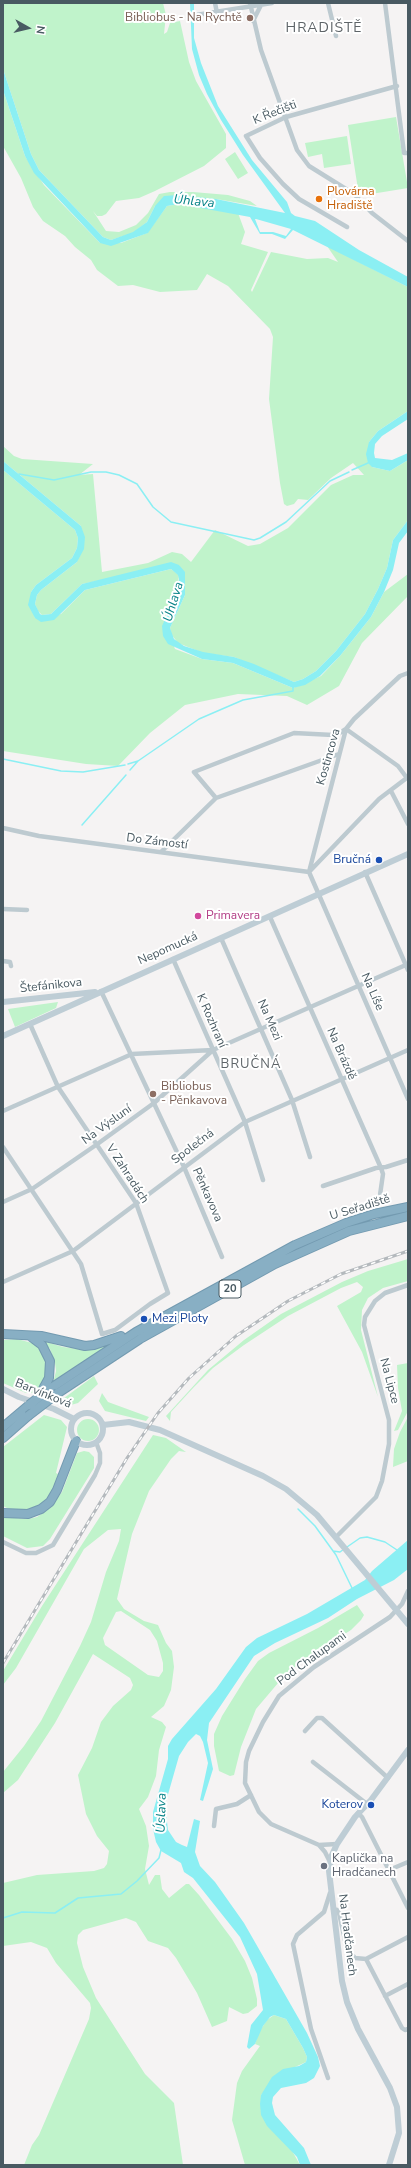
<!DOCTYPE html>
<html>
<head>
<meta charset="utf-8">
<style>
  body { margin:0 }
  #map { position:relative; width:411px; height:2168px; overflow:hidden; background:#f5f3f3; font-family:"Nunito Sans",sans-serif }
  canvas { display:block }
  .frame { position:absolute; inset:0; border:4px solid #495a62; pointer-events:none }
  .north { position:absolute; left:8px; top:8px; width:40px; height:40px; -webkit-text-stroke:3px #fff; paint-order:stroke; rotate:98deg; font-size:11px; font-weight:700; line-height:16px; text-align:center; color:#495a62 }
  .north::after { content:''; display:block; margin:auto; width:14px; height:18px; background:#495a62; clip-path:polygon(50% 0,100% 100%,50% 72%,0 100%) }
</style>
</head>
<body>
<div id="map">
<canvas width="411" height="2168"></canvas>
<div class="frame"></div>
<div class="north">N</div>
</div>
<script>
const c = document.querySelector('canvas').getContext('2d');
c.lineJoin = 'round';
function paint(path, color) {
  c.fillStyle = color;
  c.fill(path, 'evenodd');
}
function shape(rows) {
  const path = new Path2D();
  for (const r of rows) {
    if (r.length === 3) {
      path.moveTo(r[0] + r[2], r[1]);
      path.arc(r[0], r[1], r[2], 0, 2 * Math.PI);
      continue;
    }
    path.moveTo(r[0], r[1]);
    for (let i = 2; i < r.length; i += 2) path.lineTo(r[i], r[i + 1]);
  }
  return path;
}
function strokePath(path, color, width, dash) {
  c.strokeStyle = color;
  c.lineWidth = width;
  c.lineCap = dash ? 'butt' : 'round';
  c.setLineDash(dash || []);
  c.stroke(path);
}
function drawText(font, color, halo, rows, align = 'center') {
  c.font = font + ' "Nunito Sans",sans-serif';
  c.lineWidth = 4;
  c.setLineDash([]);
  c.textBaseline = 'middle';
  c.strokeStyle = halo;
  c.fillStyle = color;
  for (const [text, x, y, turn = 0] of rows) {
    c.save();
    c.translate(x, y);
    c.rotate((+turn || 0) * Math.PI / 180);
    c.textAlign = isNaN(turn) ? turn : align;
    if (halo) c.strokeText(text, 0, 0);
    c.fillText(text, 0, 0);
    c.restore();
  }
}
const green = shape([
  [3,3,163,3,166,15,164,34,167,32,170,23,180,21,189,62,196,81,226,134,226,148,204,166,155,191,139,198,116,201,106,214,102,216,97,216,93,211,106,231,119,232,136,225,148,213,159,194,170,192,193,192,228,195,250,201,257,206,216,199,155,206,147,222,133,233,111,240,103,237,39,170,31,154,3,69],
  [3,90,25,156,44,185,100,243,121,243,147,233,167,206,179,204,238,213,245,232,241,244,268,252,251,290,252,292,271,252,307,259,328,258,338,262,327,246,408,287,408,411,378,431,369,442,372,467,390,471,408,460,408,520,393,540,387,568,378,589,365,614,336,651,316,671,303,679,294,682,234,657,203,653,178,643,171,634,170,628,185,595,179,565,82,584,51,614,42,615,38,611,35,604,37,595,41,590,77,562,81,526,3,461,3,446,14,456,22,459,93,464,79,475,93,474,102,572,148,563,172,552,182,554,191,562,215,530,248,546,260,544,288,528,331,485,353,475,364,475,353,463,331,478,308,500,298,499,294,504,287,506,284,504,280,483,269,399,273,337,270,329,228,286,207,274,197,290,160,292,133,285,118,286,97,270,91,260,75,247,65,236,43,221,33,207,21,178,3,146],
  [396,117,408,188,359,196,348,125],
  [347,136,351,164,324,168,322,154,308,157,305,143],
  [235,152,248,173,238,179,225,159],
  [3,470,75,530,78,538,77,548,72,558,36,585,31,592,35,618,61,614,85,590,171,569,179,575,177,593,164,619,175,649,202,659,233,663,293,688,321,676,340,656,371,617,384,592,408,574,408,596,362,643,339,686,307,705,287,696,238,694,185,705,150,733,118,766,86,764,3,751],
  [58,1002,56,1008,15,1027,8,1009],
  [408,1259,408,1281,383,1288,368,1298,362,1310,361,1330,378,1397,362,1352,337,1306,361,1292,363,1287,357,1282,341,1288,288,1316,244,1345,213,1368,194,1387,171,1412,170,1421,166,1416,208,1370,244,1340,281,1314,342,1282,368,1271],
  [17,1339,36,1344,43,1351,49,1367,42,1387,34,1393,26,1393,3,1383,3,1340],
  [43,1341,63,1347,79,1349,107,1346,53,1383,56,1371,55,1363,50,1349],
  [408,1363,408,1411,398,1430,394,1431,402,1411,398,1388,397,1365],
  [94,1376,98,1384,78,1403,71,1405,60,1401],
  [102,1393,108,1402,149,1417,146,1421,105,1411,99,1401],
  [44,1415,61,1420,67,1427,56,1473,58,1474,57,1483,45,1503,29,1511,9,1509,3,1506,3,1447],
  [408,1417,408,1461,393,1467,394,1449,400,1432],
  [88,1430,11],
  [153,1435,166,1438,186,1452,179,1451,171,1459,149,1491,132,1534,117,1599,124,1609,144,1621,158,1625,166,1643,172,1651,174,1667,171,1690,164,1706,151,1717,162,1722,166,1727,159,1750,156,1776,148,1797,139,1809,146,1826,149,1846,145,1869,149,1885,155,1875,160,1875,162,1889,169,1898,186,1884,189,1884,199,1895,232,1939,245,1961,252,1978,257,1999,257,2006,248,2013,243,2014,229,2007,227,2021,212,2027,197,1993,176,1958,168,1948,148,1941,136,1922,126,1918,83,1930,78,1935,77,1943,83,1967,96,1998,145,2074,174,2103,183,2165,24,2165,32,2145,39,2135,89,2019,91,2008,90,2003,56,1963,47,1948,31,1942,3,1946,3,1883,37,1875,94,1871,104,1868,107,1864,109,1851,97,1836,86,1814,78,1775,92,1748,101,1722,113,1706,131,1690,133,1685,130,1678,93,1654,55,1723,18,1780,3,1793,3,1772,24,1746,41,1721,80,1646,91,1622,106,1572,119,1541,121,1529,108,1530,84,1549,16,1668,3,1685,3,1671,42,1606],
  [121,1611,150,1630,157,1641,163,1663,163,1671,159,1677,148,1675,105,1645,103,1638,116,1612],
  [84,1451,89,1452,94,1457,94,1468,50,1539,43,1546,27,1548,3,1536,3,1517,28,1519,37,1517,50,1508,62,1492,77,1453],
  [357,1605,364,1615,361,1620,351,1630,302,1661,284,1676,256,1709,241,1747,234,1775,230,1776,219,1771,214,1746,214,1734,222,1716,245,1679,258,1661,269,1653,318,1628],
  [274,2015,286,2019,303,2048,307,2057,306,2062,295,2067,261,2095,300,2165,245,2165,232,2120,237,2083,242,2071,260,2046,255,2044,259,2032,267,2020]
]);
const water = shape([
  [190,3,194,3,194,38,201,63,218,106,252,160,287,202,291,213,295,216,315,221,359,250,408,277,408,287,293,230,285,239,272,234,260,234,250,217,179,204,167,206,148,233,111,246,100,243,34,173,25,156,3,90,3,69,31,154,39,170,103,237,111,240,133,232,147,222,155,206,164,196,178,195,216,199,285,213,243,155,221,120,207,94,199,75,192,49],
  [255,219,256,219,291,229,286,236,273,232,260,232],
  [408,411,408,419,382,436,375,444,374,453,375,458,392,460,408,453,408,460,390,471,372,467,368,463,366,454,369,442,378,431],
  [3,461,81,526,85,537,84,549,77,562,41,590,37,595,35,604,40,614,42,615,51,614,82,584,171,562,179,565,185,572,185,595,170,628,174,639,184,646,203,652,234,657,254,664,294,682,303,679,316,671,336,651,365,614,378,589,387,568,393,540,408,520,408,531,399,543,393,570,384,592,371,617,340,656,320,676,305,685,293,688,233,663,202,659,168,644,163,636,162,626,177,593,179,579,178,575,171,569,85,590,54,620,41,622,35,618,28,605,31,592,36,585,72,558,77,548,78,538,75,530,3,470],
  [408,1540,408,1569,394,1580,357,1599,328,1618,275,1643,254,1656,209,1723,207,1740,213,1769,203,1801,200,1800,208,1763,203,1742,200,1736,196,1734,188,1742,179,1756,165,1805,168,1830,176,1842,182,1845,187,1847,194,1819,200,1821,195,1852,200,1866,215,1882,244,1923,307,2033,318,2057,320,2066,314,2078,306,2083,281,2088,273,2097,272,2103,275,2115,304,2148,311,2165,300,2165,297,2157,267,2126,261,2115,260,2104,261,2095,272,2077,283,2069,299,2066,306,2062,307,2057,303,2048,286,2019,274,2015,270,2017,263,2026,255,2044,249,2049,247,2047,251,2025,263,2010,257,1974,240,1937,193,1878,184,1872,181,1863,161,1851,156,1842,153,1829,153,1812,168,1759,168,1746,172,1739,216,1689,246,1647,257,1638,307,1614,365,1580,372,1571]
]);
const stream = shape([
  [352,470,368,463],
  [19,474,54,480,91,472,106,472,119,475,137,484,153,507,171,522,254,540,260,538,286,522,330,481,349,472],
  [3,759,61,771,83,772,125,765],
  [128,764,138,761,199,719,243,700,293,691,293,686],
  [130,770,138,761],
  [82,825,126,775],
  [298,1509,315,1526,336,1555,352,1588],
  [347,1547,360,1538,367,1537,385,1542,397,1550],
  [333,1551,340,1552,344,1549],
  [3,1918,22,1912,55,1913,78,1898,121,1894,137,1881,159,1858,161,1850]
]);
const street = shape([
  [215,3,217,13],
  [250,3,261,50,297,150,309,166,354,194,372,213,408,241],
  [328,3,336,36],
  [385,3,404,153,408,153],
  [196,15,272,3],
  [253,21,261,5],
  [347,227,299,199,283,184,260,158,246,136,286,117,397,86],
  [346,729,398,766,407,778],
  [408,777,379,799,309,872,408,1099],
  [391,791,408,824],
  [216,798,194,772,294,733,333,735,338,734,346,729],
  [3,828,39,836,309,872,346,729,354,719,400,676,408,673],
  [161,852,216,798,339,754],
  [365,872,408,970],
  [3,909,27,910],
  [270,917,381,1168,383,1174,379,1202],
  [221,938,292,1100,310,1157],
  [173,959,245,1122,263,1180],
  [3,961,10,962,11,966],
  [101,991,184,1167,222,1257],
  [3,1111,132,1054,213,1050],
  [3,1147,81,1264,102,1334,115,1330,150,1304,168,1293,136,1203,58,1087,30,1024],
  [323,1186,376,1168,386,1167,408,1160],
  [3,1202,32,1189,96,1145,154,1103,213,1050,408,964],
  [3,1282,73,1251,245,1122,408,1050],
  [336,1537,376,1497,382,1481,389,1444,389,1420,364,1325,365,1317,375,1301,385,1293,408,1285],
  [3,1542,26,1553,36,1553,53,1545,95,1475,100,1463,100,1453,96,1442],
  [305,1731,317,1718,322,1718,388,1778],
  [313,1762,367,1804],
  [358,1813,362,1817,408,1908],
  [214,1826,216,1809,237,1804,251,1795],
  [319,1845,337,1844],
  [330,1862,325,1852,319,1845,271,1824,259,1812,245,1783,246,1762,249,1751,263,1722,279,1696,314,1667,390,1617,402,1604,408,1591],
  [389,1870,408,1862],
  [333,1909,337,1910,339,1913,347,1949,355,1958,366,1959,408,1937],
  [366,1959,402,2028,405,2030,408,2029],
  [385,1996,408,1984],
  [328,2078,311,2029,293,1944,297,1935,324,1912,330,1893]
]);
const secondary = shape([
  [3,1002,95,992],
  [3,1036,408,854],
  [3,1389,19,1397,54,1409,74,1419],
  [87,1429,16],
  [103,1425,129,1422,160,1430,263,1476,286,1489,317,1515,408,1624],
  [389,2165,399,2133,397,2107,390,2088,358,2029,347,2002,342,1981,329,1871,332,1855,337,1844,355,1817,371,1800,408,1750]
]);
const highway = shape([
  [3,1334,41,1336,85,1346,94,1345,121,1336],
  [30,1336,42,1345,50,1361,49,1378,43,1389],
  [48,1390,136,1332,295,1245,346,1223,374,1214,408,1207],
  [58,1393,140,1339,275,1264,349,1231,408,1216],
  [3,1427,29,1405],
  [3,1438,28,1416],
  [3,1513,28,1514,41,1509,50,1502,57,1490,76,1441]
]);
const rail = shape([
  [3,1663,127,1458,158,1413,189,1378,236,1336,288,1301,341,1274,408,1251]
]);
const highwayBridge = shape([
  [29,1405,48,1390],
  [28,1416,58,1393]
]);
const markers = [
  [250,18,4,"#8d6e63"],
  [319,199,4,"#e8710a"],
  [379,860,4,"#1a4fb4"],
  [198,916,4,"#d1479c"],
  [153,1094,4,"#8d6e63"],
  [144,1319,4,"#1a4fb4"],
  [371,1805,4,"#1a4fb4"],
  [324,1866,4,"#6b7280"]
];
const shields = [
  [230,1289,22]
];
const shieldNames = [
  ["20",230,1289]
];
const educationNames = [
  ["Bibliobus - Na Rychtě",242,18],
  ["Bibliobus",161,1087,"left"],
  ["- Pěnkavova",161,1101,"left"]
];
const streetNames = [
  ["K Řečišti",275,113,-22],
  ["Kostincova",329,757,-74],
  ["Do Zámostí",157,842,7],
  ["Nepomucká",168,949,-24],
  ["Štefánikova",51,986,-6],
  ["Na Líše",372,992,66],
  ["Na Mezi",269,1020,66],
  ["K Rozhraní",211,1021,66],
  ["Na Brázdě",341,1054,66],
  ["Na Výsluní",107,1125,-36],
  ["Společná",193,1147,-37],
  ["V Zahradách",127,1174,57],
  ["Pěnkavova",207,1195,66],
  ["U Seřadiště",360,1208,-17],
  ["Na Lipce",389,1381,75],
  ["Barvínková",43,1394,22],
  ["Pod Chalupami",312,1659,-36],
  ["Na Hradčanech",347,1935,83]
];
const foodNames = [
  ["Plovárna",327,192],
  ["Hradiště",327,206]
];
const transitNames = [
  ["Bručná",371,860],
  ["Mezi Ploty",152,1319,"left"],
  ["Koterov",363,1805]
];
const hotelNames = [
  ["Primavera",206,916]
];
const worshipNames = [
  ["Kaplička na",332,1859],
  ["Hradčanech",332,1873]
];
const waterNames = [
  ["Úhlava",194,202,6],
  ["Úhlava",174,602,-73],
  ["Úslava",162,1813,-88]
];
const neighbourhoodNames = [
  ["BRUČNÁ",251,1065]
];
const quarterNames = [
  ["HRADIŠTĚ",324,29]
];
paint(green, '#c0f3cb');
paint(water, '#8beff3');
strokePath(stream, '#8beff3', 1.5);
strokePath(highway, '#739ab0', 10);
strokePath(street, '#bdcad0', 4.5);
strokePath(secondary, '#becdd5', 6);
strokePath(highway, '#88afc4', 8);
strokePath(rail, '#b4b9bd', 3);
strokePath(rail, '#fff', 1.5, [4.5]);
strokePath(highwayBridge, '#739ab0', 10, []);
strokePath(highwayBridge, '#88afc4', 8);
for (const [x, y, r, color] of markers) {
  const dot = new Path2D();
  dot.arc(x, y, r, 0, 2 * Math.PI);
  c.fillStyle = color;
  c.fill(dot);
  strokePath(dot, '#fff', 1.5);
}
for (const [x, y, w] of shields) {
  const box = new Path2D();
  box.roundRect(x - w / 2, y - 9, w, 18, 3);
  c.fillStyle = '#fff';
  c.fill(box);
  strokePath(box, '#495a62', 1);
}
drawText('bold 11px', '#495a62', null, shieldNames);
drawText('12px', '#785e54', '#fff', educationNames, 'right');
drawText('12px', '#495a62', '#fff', streetNames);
drawText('12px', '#c56008', '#fff', foodNames, 'left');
drawText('12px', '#164399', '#fff', transitNames, 'right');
drawText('12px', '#b23c85', '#fff', hotelNames, 'left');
drawText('12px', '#5b616d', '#fff', worshipNames, 'left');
drawText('italic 13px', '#078388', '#fff', waterNames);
c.letterSpacing = '1px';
drawText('13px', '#5e6468', '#fff', neighbourhoodNames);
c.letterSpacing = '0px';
c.letterSpacing = '1px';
drawText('14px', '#5e6468', '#fff', quarterNames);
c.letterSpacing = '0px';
</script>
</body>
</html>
